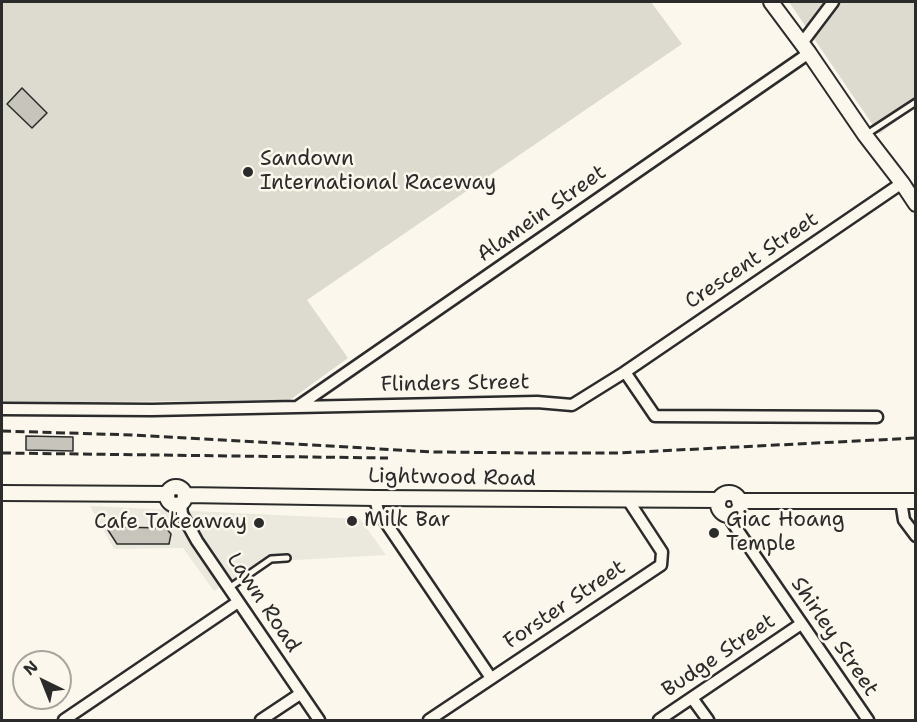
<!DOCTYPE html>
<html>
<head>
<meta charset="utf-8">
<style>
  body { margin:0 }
  #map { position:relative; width:917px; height:722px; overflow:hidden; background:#fbf7ec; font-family:"Shantell Sans",sans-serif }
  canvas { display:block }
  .frame { position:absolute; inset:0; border:3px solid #2b2b2b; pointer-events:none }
  .north { position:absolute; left:12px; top:650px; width:60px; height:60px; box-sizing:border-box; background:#fbf7ec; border:2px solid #a8a59f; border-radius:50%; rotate:317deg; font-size:16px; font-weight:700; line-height:24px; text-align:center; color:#2b2b2b }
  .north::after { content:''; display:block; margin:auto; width:21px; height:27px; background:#2b2b2b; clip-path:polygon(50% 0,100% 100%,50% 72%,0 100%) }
</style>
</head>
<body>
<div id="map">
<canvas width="917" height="722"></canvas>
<div class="frame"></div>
<div class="north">N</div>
</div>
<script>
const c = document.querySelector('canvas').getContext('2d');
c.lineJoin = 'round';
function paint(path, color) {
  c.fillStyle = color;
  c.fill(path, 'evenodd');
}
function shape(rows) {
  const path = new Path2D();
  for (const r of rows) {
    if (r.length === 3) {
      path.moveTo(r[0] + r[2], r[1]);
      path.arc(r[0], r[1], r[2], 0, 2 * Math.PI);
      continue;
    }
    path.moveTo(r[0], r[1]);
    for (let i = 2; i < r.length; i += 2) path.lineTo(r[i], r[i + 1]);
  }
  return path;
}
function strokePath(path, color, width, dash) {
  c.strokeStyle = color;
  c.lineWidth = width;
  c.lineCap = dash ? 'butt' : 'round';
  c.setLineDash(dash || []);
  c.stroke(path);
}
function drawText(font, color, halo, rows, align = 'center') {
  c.font = font + ' "Shantell Sans",sans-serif';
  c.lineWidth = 5;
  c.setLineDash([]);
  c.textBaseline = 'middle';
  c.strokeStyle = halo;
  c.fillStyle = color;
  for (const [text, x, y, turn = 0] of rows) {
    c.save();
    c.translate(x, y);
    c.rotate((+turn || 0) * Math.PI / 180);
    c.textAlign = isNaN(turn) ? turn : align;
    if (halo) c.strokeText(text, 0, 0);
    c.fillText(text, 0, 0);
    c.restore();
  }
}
const built = shape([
  [90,506,360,519,386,555,259,562,214,591,183,548,114,549]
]);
const green = shape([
  [2,2,651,2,682,44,307,300,348,358,290,400,2,403],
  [789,2,915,2,915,107,879,134]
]);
const building = shape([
  [22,88,47,113,32,128,7,104,22,88],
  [26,436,73,437,73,451,26,450,26,436],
  [113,527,166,528,171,534,169,544,117,544,108,530,113,527]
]);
const lane = shape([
  [867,134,916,102],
  [229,588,271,559,287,558]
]);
const street = shape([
  [802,43,833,2],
  [625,372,902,183],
  [297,407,809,53],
  [2,409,152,410,537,402,572,405,625,372,655,416,877,417],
  [375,498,378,511,491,678],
  [901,501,904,520,916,536],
  [181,505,182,514,197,541,319,720],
  [729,515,732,522,868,720],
  [692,698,708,720],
  [64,720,238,602],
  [261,720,300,694],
  [429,720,661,565,662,552,628,500],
  [659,720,801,624]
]);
const secondary = shape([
  [771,2,809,53,865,135,902,183,916,204],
  [176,496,9],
  [2,493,167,494],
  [729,504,11],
  [185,495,375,498,719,500],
  [739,501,916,501]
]);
const rail = shape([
  [2,431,133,435,435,452,536,453,618,453,916,438],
  [2,453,388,458]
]);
const markers = [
  [248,172,6,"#2b2b2b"],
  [352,521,6,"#2b2b2b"],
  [259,523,6,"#2b2b2b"],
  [714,533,6,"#2b2b2b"]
];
const poiNames = [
  ["Sandown",260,160],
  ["International Raceway",260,184],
  ["Milk Bar",364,521],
  ["Giac Hoang",726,521],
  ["Temple",726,545],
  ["Cafe Takeaway",247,523,"right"]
];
const streetNames = [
  ["Alamein Street",542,214,-35],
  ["Crescent Street",752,261,-34],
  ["Flinders Street",455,384,-1],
  ["Lightwood Road",452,478,1],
  ["Lawn Road",263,603,56],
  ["Forster Street",565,605,-34],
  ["Shirley Street",834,637,56],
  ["Budge Street",719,656,-34]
];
paint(built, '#ebe8de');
paint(green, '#dddad0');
paint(building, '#c7c4bc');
strokePath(building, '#2b2b2b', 1.5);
strokePath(lane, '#2b2b2b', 10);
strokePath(street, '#2b2b2b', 15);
strokePath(secondary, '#2b2b2b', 18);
strokePath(lane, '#fbf7ec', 5);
strokePath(street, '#fbf7ec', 10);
strokePath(secondary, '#fbf7ec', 14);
strokePath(rail, '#2b2b2b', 3, [9, 4.5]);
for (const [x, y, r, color] of markers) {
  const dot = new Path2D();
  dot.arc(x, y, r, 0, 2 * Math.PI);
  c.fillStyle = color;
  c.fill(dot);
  strokePath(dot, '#fbf7ec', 2);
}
drawText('21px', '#2b2b2b', '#fbf7ec', poiNames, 'left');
drawText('21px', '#2b2b2b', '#fbf7ec', streetNames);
</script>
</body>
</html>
